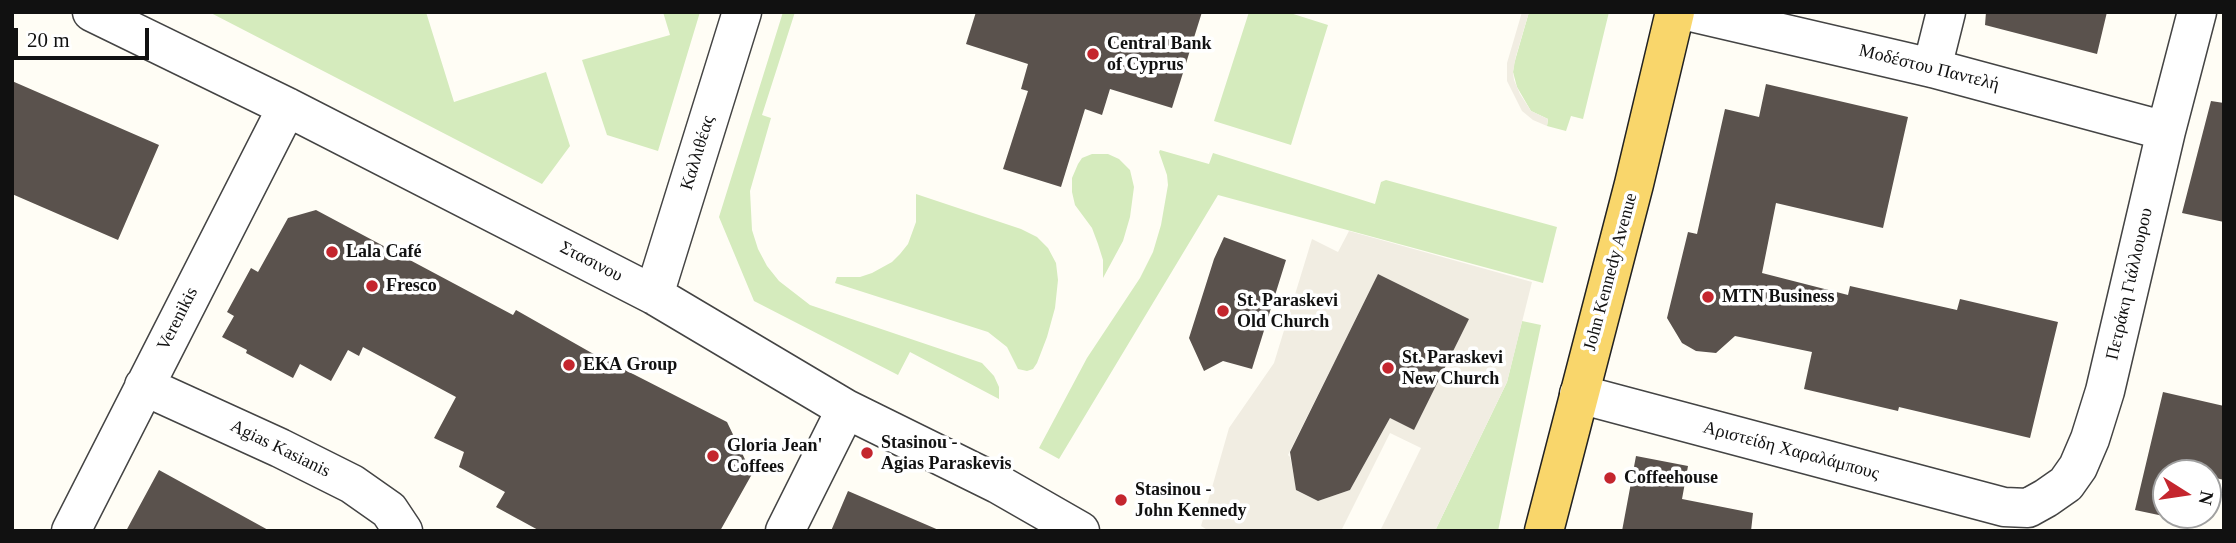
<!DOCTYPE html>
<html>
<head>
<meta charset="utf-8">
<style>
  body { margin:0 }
  #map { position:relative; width:2236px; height:543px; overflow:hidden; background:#fffdf5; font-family:"Times New Roman",serif }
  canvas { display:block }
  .frame { position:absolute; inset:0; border:14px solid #111; pointer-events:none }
  .north { position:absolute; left:2152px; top:459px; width:70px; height:70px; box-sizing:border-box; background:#fff; border:2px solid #a0a0a0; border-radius:50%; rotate:102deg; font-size:19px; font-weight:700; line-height:28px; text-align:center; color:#111 }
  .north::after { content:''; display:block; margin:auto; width:24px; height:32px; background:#c4262e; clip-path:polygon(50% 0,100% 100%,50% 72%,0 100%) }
  .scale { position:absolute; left:14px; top:28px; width:135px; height:32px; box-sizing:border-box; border:4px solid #111; border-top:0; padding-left:9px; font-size:21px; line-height:24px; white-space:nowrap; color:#111; -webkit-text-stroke:5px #fff; paint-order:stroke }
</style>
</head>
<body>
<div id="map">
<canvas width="2236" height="543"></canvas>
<div class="frame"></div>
<div class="north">N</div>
<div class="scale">20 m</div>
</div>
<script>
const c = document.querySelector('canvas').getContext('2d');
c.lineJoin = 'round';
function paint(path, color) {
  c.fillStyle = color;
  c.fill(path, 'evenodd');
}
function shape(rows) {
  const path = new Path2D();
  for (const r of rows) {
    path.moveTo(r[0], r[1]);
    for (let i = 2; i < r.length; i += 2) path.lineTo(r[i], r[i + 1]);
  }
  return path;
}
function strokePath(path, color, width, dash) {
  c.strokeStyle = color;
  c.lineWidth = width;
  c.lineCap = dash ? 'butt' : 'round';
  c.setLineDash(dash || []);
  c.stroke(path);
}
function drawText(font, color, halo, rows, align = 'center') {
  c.font = font + ' "Times New Roman",serif';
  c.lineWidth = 7;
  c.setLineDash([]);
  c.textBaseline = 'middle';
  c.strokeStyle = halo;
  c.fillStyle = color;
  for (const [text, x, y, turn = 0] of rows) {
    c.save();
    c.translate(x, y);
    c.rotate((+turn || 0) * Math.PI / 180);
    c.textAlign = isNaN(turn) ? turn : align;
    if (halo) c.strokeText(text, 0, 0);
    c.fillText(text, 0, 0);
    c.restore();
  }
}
const green = shape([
  [209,12,426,12,454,102,546,72,570,146,542,184],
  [663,12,700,12,658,151,607,135,582,60,670,35],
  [783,12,795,12,762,115,771,118,750,191,752,230,758,249,767,266,779,281,810,305,982,363,994,376,999,387,999,399,910,352,898,375,754,301,719,217],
  [1249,12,1287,12,1328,25,1291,145,1214,121],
  [1529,12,1609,12,1583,119,1571,116,1566,131,1547,126,1548,119,1531,111,1517,87,1513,72,1514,64],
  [1160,150,1209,164,1213,153,1375,204,1381,182,1386,180,1557,227,1543,283,1218,195,1059,459,1039,448,1087,358,1140,278,1153,252,1161,225,1168,185,1167,175,1159,152],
  [1092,154,1108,154,1119,159,1130,170,1134,187,1130,217,1123,241,1103,278,1103,260,1098,244,1092,228,1075,205,1072,192,1072,178,1078,164,1082,158],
  [916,194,1021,229,1037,237,1048,248,1056,263,1058,280,1055,308,1047,337,1037,363,1033,369,1027,371,1018,369,1007,347,988,332,835,283,837,277,860,277,872,273,892,262,900,254,908,244,916,222],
  [1522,321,1541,325,1498,531,1435,531,1507,382]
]);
const plaza = shape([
  [1522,12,1529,12,1516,56,1513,72,1514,80,1520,94,1531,111,1548,119,1547,126,1533,120,1522,111,1507,81,1507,63],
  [1349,231,1532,282,1507,382,1435,531,1380,531,1421,448,1390,433,1341,531,1209,531,1201,526,1229,428,1274,363,1312,239,1338,252],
  [1378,274,1469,319,1414,429,1390,418,1350,490,1318,501,1297,491,1290,457,1288,455]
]);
const building = shape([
  [976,12,1202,12,1172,108,1110,89,1102,115,1085,109,1061,187,1003,169,1028,91,1021,89,1028,64,966,44],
  [1986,12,2107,12,2097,54,1985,25],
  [12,81,159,145,118,240,12,194],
  [1766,84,1908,117,1883,228,1776,203,1762,273,1848,295,1850,286,1957,310,1960,299,2058,322,2030,438,1899,407,1898,411,1804,389,1812,352,1735,336,1716,353,1696,351,1682,343,1667,318,1688,232,1697,234,1725,109,1759,117],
  [2211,101,2224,103,2224,222,2182,213],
  [316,210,513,315,516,310,590,352,727,422,752,474,720,531,540,531,496,507,505,492,459,467,464,452,434,438,456,397,363,347,359,356,348,350,331,381,300,364,293,378,246,353,247,350,222,337,234,316,227,312,251,268,258,272,288,218],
  [1224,237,1286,260,1252,369,1223,361,1204,371,1189,338,1214,259],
  [1378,274,1469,319,1414,430,1390,418,1350,490,1318,501,1296,490,1290,452],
  [2163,392,2224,406,2224,480,2208,476,2208,473,2166,473,2166,515,2188,515,2187,521,2135,510],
  [1636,456,1688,466,1682,499,1753,513,1751,531,1622,531],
  [159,470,270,531,126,531],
  [848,491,941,531,831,531]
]);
const minor = shape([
  [92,12,287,107,654,295,846,409,998,484,1080,531],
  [1691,12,1932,68,2166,131],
  [1932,68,1946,12],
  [654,295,742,12],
  [144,386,280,448,352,484,389,510,403,531],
  [1579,394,2004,507,2028,508,2046,498,2066,484,2078,467,2090,439,2105,391,2166,131,2197,12],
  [71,531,287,107],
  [785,531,846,409]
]);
const major = shape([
  [1544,531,1634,184,1675,12]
]);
const markers = [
  [1093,54,7,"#c4262e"],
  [332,252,7,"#c4262e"],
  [372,286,7,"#c4262e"],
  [1708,297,7,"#c4262e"],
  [1223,311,7,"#c4262e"],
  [569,365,7,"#c4262e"],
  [1388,368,7,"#c4262e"],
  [867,453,7,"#c4262e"],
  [713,456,7,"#c4262e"],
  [1610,478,7,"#c4262e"],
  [1121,500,7,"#c4262e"]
];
const poiNames = [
  ["Central Bank",1107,44],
  ["of Cyprus",1107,65],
  ["Lala Café",346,252],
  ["Fresco",386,286],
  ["MTN Business",1722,297],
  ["St. Paraskevi",1237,301],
  ["Old Church",1237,322],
  ["St. Paraskevi",1402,358],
  ["New Church",1402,379],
  ["EKA Group",583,365],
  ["Stasinou -",881,443],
  ["Agias Paraskevis",881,464],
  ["Gloria Jean'",727,446],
  ["Coffees",727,467],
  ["Coffeehouse",1624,478],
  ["Stasinou -",1135,490],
  ["John Kennedy",1135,511]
];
const streetNames = [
  ["Μοδέστου Παντελή",1929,68,14],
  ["Καλλιθέας",698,153,-73],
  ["Στασινου",591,262,27],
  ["John Kennedy Avenue",1611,272,-75],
  ["Πετράκη Γιάλλουρου",2130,284,-77],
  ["Verenikis",178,319,-63],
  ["Agias Kasianis",280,449,26],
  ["Αριστείδη Χαραλάμπους",1791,451,15]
];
paint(green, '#d5ebbd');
paint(plaza, '#f1ede2');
paint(building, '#5a524d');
strokePath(minor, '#444', 41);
strokePath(major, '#222', 41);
strokePath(minor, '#fff', 38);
strokePath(major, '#f9d66b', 38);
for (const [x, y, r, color] of markers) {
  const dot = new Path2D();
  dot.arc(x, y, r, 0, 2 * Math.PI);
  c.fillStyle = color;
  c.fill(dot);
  strokePath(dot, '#fff', 2.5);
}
drawText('bold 18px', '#111', '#fff', poiNames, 'left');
drawText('18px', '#111', '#fff', streetNames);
</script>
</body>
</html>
